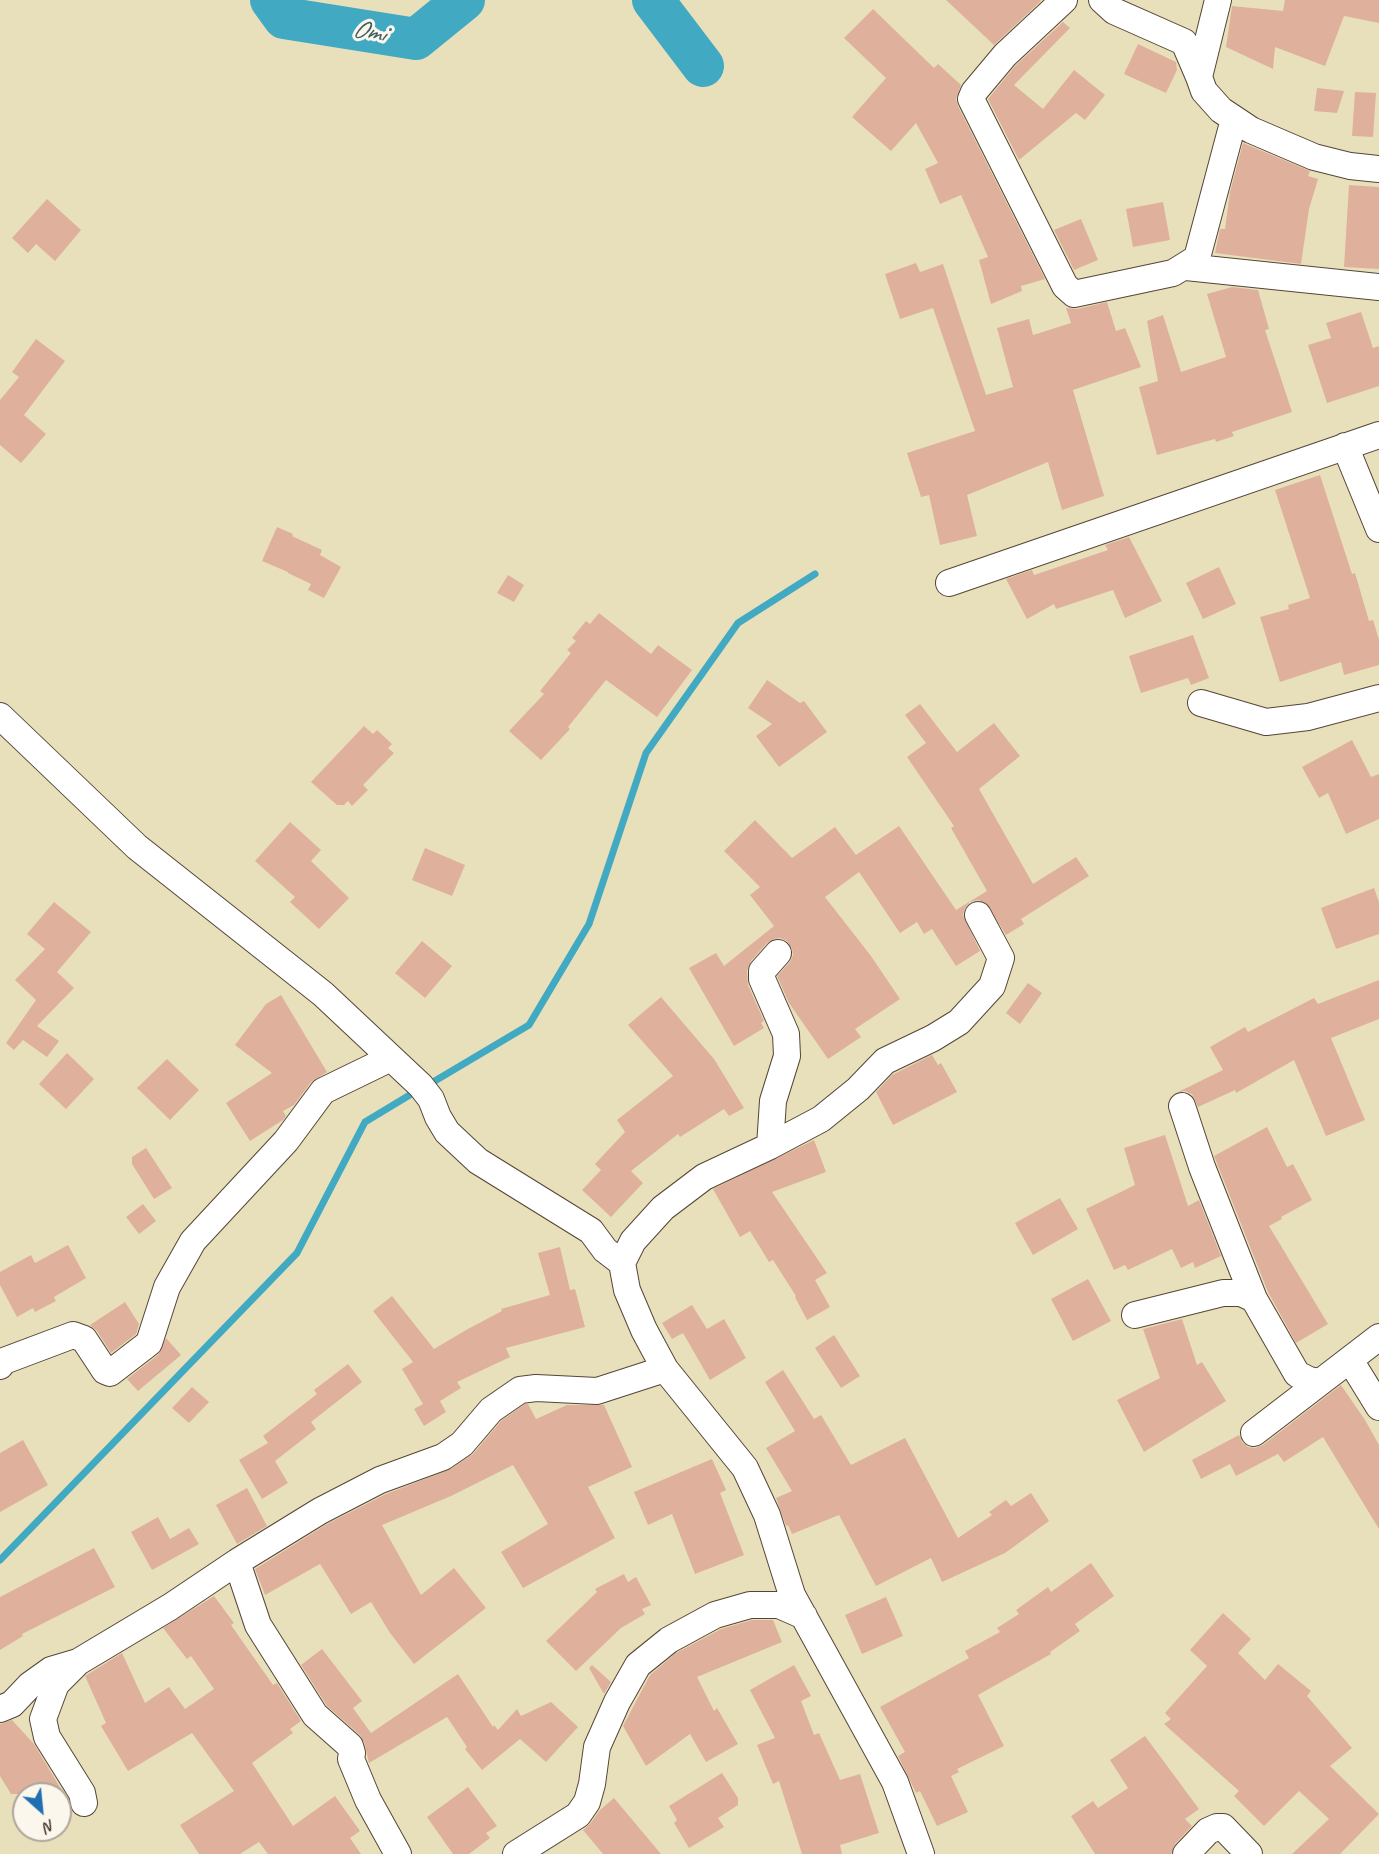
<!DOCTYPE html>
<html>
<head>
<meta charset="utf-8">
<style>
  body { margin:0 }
  #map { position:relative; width:1379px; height:1854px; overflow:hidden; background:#e8e0bb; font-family:Caveat,sans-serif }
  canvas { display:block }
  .north { position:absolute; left:12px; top:1782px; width:60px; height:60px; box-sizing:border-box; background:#fbf7ec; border:2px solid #aea59a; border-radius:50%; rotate:153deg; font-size:16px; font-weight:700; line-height:24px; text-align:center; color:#3b2a1e }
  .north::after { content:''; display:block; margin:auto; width:21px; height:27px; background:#1f6fb2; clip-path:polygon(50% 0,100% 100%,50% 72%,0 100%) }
</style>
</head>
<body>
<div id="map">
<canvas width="1379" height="1854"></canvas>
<div class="north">N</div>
</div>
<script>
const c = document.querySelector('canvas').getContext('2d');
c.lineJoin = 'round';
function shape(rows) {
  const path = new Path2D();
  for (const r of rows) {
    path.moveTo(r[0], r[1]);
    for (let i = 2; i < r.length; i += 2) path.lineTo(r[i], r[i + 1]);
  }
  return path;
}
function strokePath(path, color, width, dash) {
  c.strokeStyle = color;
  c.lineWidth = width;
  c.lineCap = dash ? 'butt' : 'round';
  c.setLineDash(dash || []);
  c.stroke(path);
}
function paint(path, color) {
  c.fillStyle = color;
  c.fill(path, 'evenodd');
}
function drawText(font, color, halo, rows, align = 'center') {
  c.font = font + ' Caveat,sans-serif';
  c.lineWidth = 6;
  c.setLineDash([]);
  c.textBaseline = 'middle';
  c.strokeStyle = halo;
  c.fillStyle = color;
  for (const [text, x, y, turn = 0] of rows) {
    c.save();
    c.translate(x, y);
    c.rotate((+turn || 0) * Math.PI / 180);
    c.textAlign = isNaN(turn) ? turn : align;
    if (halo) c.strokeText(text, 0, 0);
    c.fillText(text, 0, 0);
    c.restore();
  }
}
const stream = shape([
  [428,1085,529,1025,589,924,646,753,738,623,815,574],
  [0,1560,297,1253,365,1122,418,1090]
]);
const river = shape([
  [271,0,284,18,416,39,464,0],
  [653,0,703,66]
]);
const building = shape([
  [946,0,1040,0,1041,1,994,45],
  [1285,0,1379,0,1379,23,1344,16,1325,66,1275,47,1273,69,1226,47,1232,6,1283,11],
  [873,9,934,68,938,64,961,85,956,99,958,106,1045,279,1021,286,1022,291,991,304,979,260,988,257,961,195,940,204,925,169,938,163,916,123,891,151,852,117,886,78,844,38],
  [1063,22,1070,28,1014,85,1043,109,1074,70,1105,95,1085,120,1076,113,1019,160,988,99,1016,65],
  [1138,44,1176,62,1177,70,1166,93,1124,74],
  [1317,88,1344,91,1337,113,1314,111],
  [1355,92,1376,93,1373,137,1352,136],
  [1243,143,1310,171,1308,176,1318,179,1309,209,1301,264,1215,253,1220,229,1225,229,1230,192],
  [1349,185,1379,187,1379,269,1344,267],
  [47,199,81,230,55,261,36,244,28,253,12,238],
  [1163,202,1170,240,1133,247,1126,209],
  [1081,219,1098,260,1074,270,1054,230],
  [916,263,920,272,943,264,986,395,1013,387,997,328,1029,319,1033,335,1071,323,1066,308,1077,309,1107,302,1116,331,1125,328,1141,367,1073,390,1104,496,1062,510,1048,462,967,495,977,536,940,545,929,495,921,497,907,453,975,431,933,308,900,319,885,274],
  [1232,287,1258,290,1269,329,1265,330,1292,412,1232,432,1234,436,1216,442,1215,439,1157,455,1139,387,1158,381,1147,321,1163,315,1181,372,1226,357,1207,294],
  [1361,312,1373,348,1379,346,1379,386,1327,403,1308,345,1331,338,1326,323],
  [36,339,65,361,24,415,46,434,21,463,0,445,0,400,19,377,12,372],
  [1320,475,1352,574,1355,573,1369,621,1373,620,1379,640,1379,665,1344,675,1341,662,1280,682,1260,617,1289,609,1288,605,1310,598,1275,490],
  [277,527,293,534,292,536,322,550,320,555,341,567,324,598,308,590,311,584,288,573,288,572,262,561],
  [1129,537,1162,601,1125,618,1113,590,1056,609,1054,604,1027,619,1006,579,1032,570,1034,575,1108,550,1105,545],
  [1219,567,1236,604,1203,619,1186,583],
  [508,575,524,585,514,602,497,593],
  [599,613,651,654,658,645,692,670,657,717,606,680,568,727,570,729,541,760,509,731,544,694,540,691,571,653,567,650,576,641,572,638,586,621,590,624],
  [1193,635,1209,678,1191,685,1188,678,1141,693,1129,656],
  [767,680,800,703,804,701,827,732,779,767,756,736,772,724,748,708],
  [920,704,957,752,994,723,1020,756,979,789,1033,884,1076,857,1089,876,1021,919,1024,924,1006,935,986,903,978,900,970,902,965,908,963,915,980,951,956,966,932,929,924,934,917,922,900,933,859,872,825,897,871,956,900,999,855,1029,861,1037,828,1059,789,1003,777,976,790,962,793,955,792,948,787,941,780,938,774,939,767,943,751,961,747,971,748,985,764,1021,761,1023,764,1028,734,1046,689,968,716,953,724,966,774,926,750,895,760,887,724,851,755,820,792,858,835,827,856,855,899,826,956,910,987,891,951,828,954,826,907,757,926,743,905,715],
  [364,726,373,734,377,730,392,744,388,748,394,753,363,785,368,790,352,806,348,801,344,805,337,805,311,782],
  [1352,740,1371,777,1379,774,1379,819,1346,834,1328,793,1319,798,1302,767],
  [290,822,321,850,311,861,349,898,319,929,290,902,295,897,255,861],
  [425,848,465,865,452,896,412,880],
  [1374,888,1379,902,1379,934,1336,949,1321,908],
  [54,902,91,932,57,972,74,988,37,1026,59,1041,47,1057,23,1040,14,1050,6,1043,36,1000,15,980,45,949,27,934],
  [422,941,452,966,425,998,395,973],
  [1379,980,1379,1019,1331,1038,1365,1120,1326,1136,1294,1060,1236,1093,1235,1090,1198,1107,1192,1094,1184,1091,1174,1094,1223,1070,1210,1047,1245,1027,1248,1032,1314,998,1318,1004],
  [1028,983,1042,993,1020,1024,1006,1013],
  [281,995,327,1072,311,1082,294,1105,283,1111,286,1116,283,1120,250,1141,226,1103,272,1073,235,1045,266,1004],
  [661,997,714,1059,744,1108,729,1116,724,1109,680,1137,678,1134,631,1171,643,1183,611,1217,582,1190,601,1170,595,1164,625,1132,617,1120,673,1076,628,1025],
  [67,1053,94,1079,66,1109,39,1084],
  [932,1055,938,1065,941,1063,957,1092,893,1125,876,1092,892,1075],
  [167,1059,199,1090,170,1120,137,1088],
  [1267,1127,1287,1167,1293,1164,1312,1200,1281,1217,1282,1219,1269,1226,1328,1324,1296,1343,1268,1292,1214,1156],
  [1165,1135,1188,1206,1199,1200,1221,1256,1195,1268,1193,1262,1181,1268,1172,1249,1128,1270,1125,1265,1114,1270,1086,1209,1135,1185,1124,1148],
  [814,1140,826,1172,772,1192,827,1273,815,1280,830,1307,807,1320,795,1297,796,1296,773,1260,769,1262,750,1231,740,1237,713,1189],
  [146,1148,172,1188,154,1199,132,1164,132,1157],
  [1060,1198,1078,1229,1033,1255,1015,1223],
  [143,1204,156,1221,139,1234,126,1217],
  [68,1245,86,1278,54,1297,56,1301,35,1312,33,1308,17,1317,0,1285,0,1272,31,1255,35,1263],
  [560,1247,570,1290,575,1289,585,1327,506,1348,510,1357,457,1382,461,1388,440,1401,446,1412,424,1426,414,1409,423,1404,402,1369,413,1362,373,1311,392,1296,434,1349,466,1330,502,1311,501,1309,550,1295,538,1253],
  [1088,1279,1111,1321,1073,1341,1051,1299],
  [125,1302,139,1324,136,1334,111,1353,97,1331,90,1325],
  [692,1305,707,1329,724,1319,746,1358,710,1380,683,1333,672,1339,662,1323],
  [1182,1319,1197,1365,1202,1362,1226,1401,1144,1452,1117,1400,1160,1378,1143,1329],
  [834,1335,860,1376,841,1388,815,1348],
  [166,1338,181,1355,138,1391,127,1379,158,1355],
  [348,1364,362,1382,311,1422,316,1429,275,1461,288,1483,262,1499,239,1460,268,1443,263,1436,317,1394,314,1390],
  [783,1370,814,1419,821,1415,851,1465,905,1438,958,1538,992,1515,989,1512,1006,1500,1011,1506,1031,1493,1049,1521,1005,1553,942,1582,931,1558,876,1586,839,1515,792,1534,788,1525,786,1526,776,1498,792,1491,766,1448,795,1431,765,1382],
  [1341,1385,1365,1420,1379,1445,1379,1529,1323,1437,1284,1462,1278,1454,1236,1476,1230,1464,1201,1479,1192,1460,1239,1435,1242,1442,1248,1447,1255,1448,1263,1445],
  [192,1387,209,1402,189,1423,172,1408],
  [525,1404,528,1404,536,1419,567,1405,604,1405,632,1467,588,1487,615,1538,523,1588,501,1552,548,1524,513,1465,451,1496,382,1525,421,1595,454,1568,486,1608,414,1664,390,1633,371,1602,351,1614,320,1564,265,1595,255,1569,327,1524,386,1494,451,1469,473,1454,501,1421],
  [23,1440,48,1485,0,1512,0,1453],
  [712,1459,726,1490,720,1493,744,1555,695,1574,672,1514,648,1525,634,1492],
  [247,1488,267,1526,237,1544,216,1505],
  [158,1517,170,1539,189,1528,199,1544,152,1570,131,1532],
  [94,1548,115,1587,22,1634,23,1636,0,1650,0,1597],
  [1091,1563,1114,1596,1075,1624,1080,1631,1050,1652,1051,1654,978,1695,1004,1746,957,1769,959,1772,951,1776,968,1812,937,1826,920,1791,916,1793,898,1756,905,1752,880,1707,969,1658,965,1651,1000,1632,997,1628,1019,1614,1016,1610,1048,1587,1051,1592],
  [624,1574,628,1582,636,1577,651,1605,642,1609,645,1614,621,1628,576,1671,546,1641,597,1592,595,1589],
  [214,1596,234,1623,231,1625,273,1685,277,1683,301,1721,290,1729,293,1733,252,1763,293,1826,335,1796,360,1831,350,1838,361,1854,268,1854,259,1842,240,1854,199,1854,180,1825,234,1791,192,1733,128,1771,101,1726,106,1723,85,1676,122,1653,145,1703,169,1687,185,1709,214,1689,191,1656,187,1659,163,1628],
  [886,1597,903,1636,862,1654,845,1615],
  [1223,1613,1251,1639,1238,1653,1265,1680,1278,1664,1311,1691,1307,1696,1352,1748,1330,1766,1379,1814,1340,1854,1292,1854,1329,1819,1299,1791,1264,1826,1234,1796,1239,1791,1164,1724,1171,1719,1165,1713,1207,1666,1190,1650],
  [752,1620,773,1620,782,1642,697,1677,714,1711,717,1708,738,1744,706,1762,690,1734,646,1766,623,1726,650,1675,676,1653,721,1629],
  [322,1649,362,1701,353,1708,371,1733,458,1674,493,1727,494,1725,498,1730,517,1709,521,1716,551,1702,578,1727,546,1762,520,1739,482,1770,465,1749,467,1747,447,1717,369,1763,364,1742,360,1735,327,1706,301,1665],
  [592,1665,611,1682,604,1694,589,1668],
  [794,1665,811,1696,801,1701,814,1735,819,1733,840,1780,860,1774,879,1833,840,1845,842,1854,802,1854,779,1781,773,1784,757,1745,775,1738,750,1690],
  [12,1720,34,1744,64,1794,11,1794,0,1776,0,1724],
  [1145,1736,1199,1809,1185,1819,1192,1826,1175,1844,1171,1854,1095,1854,1071,1816,1093,1801,1098,1808,1128,1788,1110,1760],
  [722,1773,738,1798,738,1805,718,1818,724,1827,689,1848,674,1823,677,1820,669,1806],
  [468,1787,497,1826,486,1833,490,1838,469,1854,453,1854,427,1817],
  [614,1798,661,1854,603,1854,583,1830,590,1824,600,1810]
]);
const minor = shape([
  [1064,0,1005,55,974,92,971,99,1065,286,1074,294,1173,273,1197,258,1234,119],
  [1102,0,1114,11,1184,42,1199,77],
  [1218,0,1199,77,1204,91,1221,110,1251,130,1314,157,1350,166,1379,169],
  [1186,267,1379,287],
  [1345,446,1379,529],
  [949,583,1379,435],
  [1201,703,1266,722,1308,717,1379,698],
  [0,716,137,847,323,994,421,1086,431,1099,438,1117,447,1132,478,1161,591,1231,605,1250,622,1263],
  [1182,1106,1202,1167,1254,1299,1297,1374,1309,1380,1320,1382],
  [770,1146,773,1101,787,1056,786,1034,762,979,762,971,778,953],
  [1135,1315,1223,1293,1241,1293,1254,1299],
  [1350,1360,1379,1407],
  [0,1366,4,1361,73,1335,84,1339,105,1371,110,1373,149,1343,167,1287,193,1241,286,1141,323,1091,391,1058],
  [1254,1433,1379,1337],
  [237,1562,258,1625,315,1715,350,1746,352,1753,351,1759,368,1800,398,1854],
  [76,1664,56,1684,43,1719,47,1737,82,1793,84,1803],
  [0,1709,12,1704,30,1685,51,1670,78,1662,170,1607,237,1562,320,1511,380,1480,443,1457,462,1444,491,1410,520,1390,536,1388,597,1391,665,1369],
  [516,1854,578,1815,587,1802,592,1784,597,1747,617,1702,638,1665,669,1640,715,1615,750,1605,779,1605,804,1616],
  [921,1854,895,1782,792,1595,767,1515,745,1468,665,1369,644,1330,627,1290,622,1263,633,1241,663,1208,704,1177,770,1146,821,1119,858,1089,885,1061,933,1038,959,1022,992,986,1001,958,978,915],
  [1186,1854,1208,1831,1217,1827,1223,1827,1249,1854]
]);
const waterNames = [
  ["Omi",369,32,9]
];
strokePath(stream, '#42a9c2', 7);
strokePath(river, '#42a9c2', 42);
paint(building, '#dfb19c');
strokePath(minor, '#554536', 28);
strokePath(minor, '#fff', 26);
drawText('italic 26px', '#3e5d60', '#fbf7ec', waterNames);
</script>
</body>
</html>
